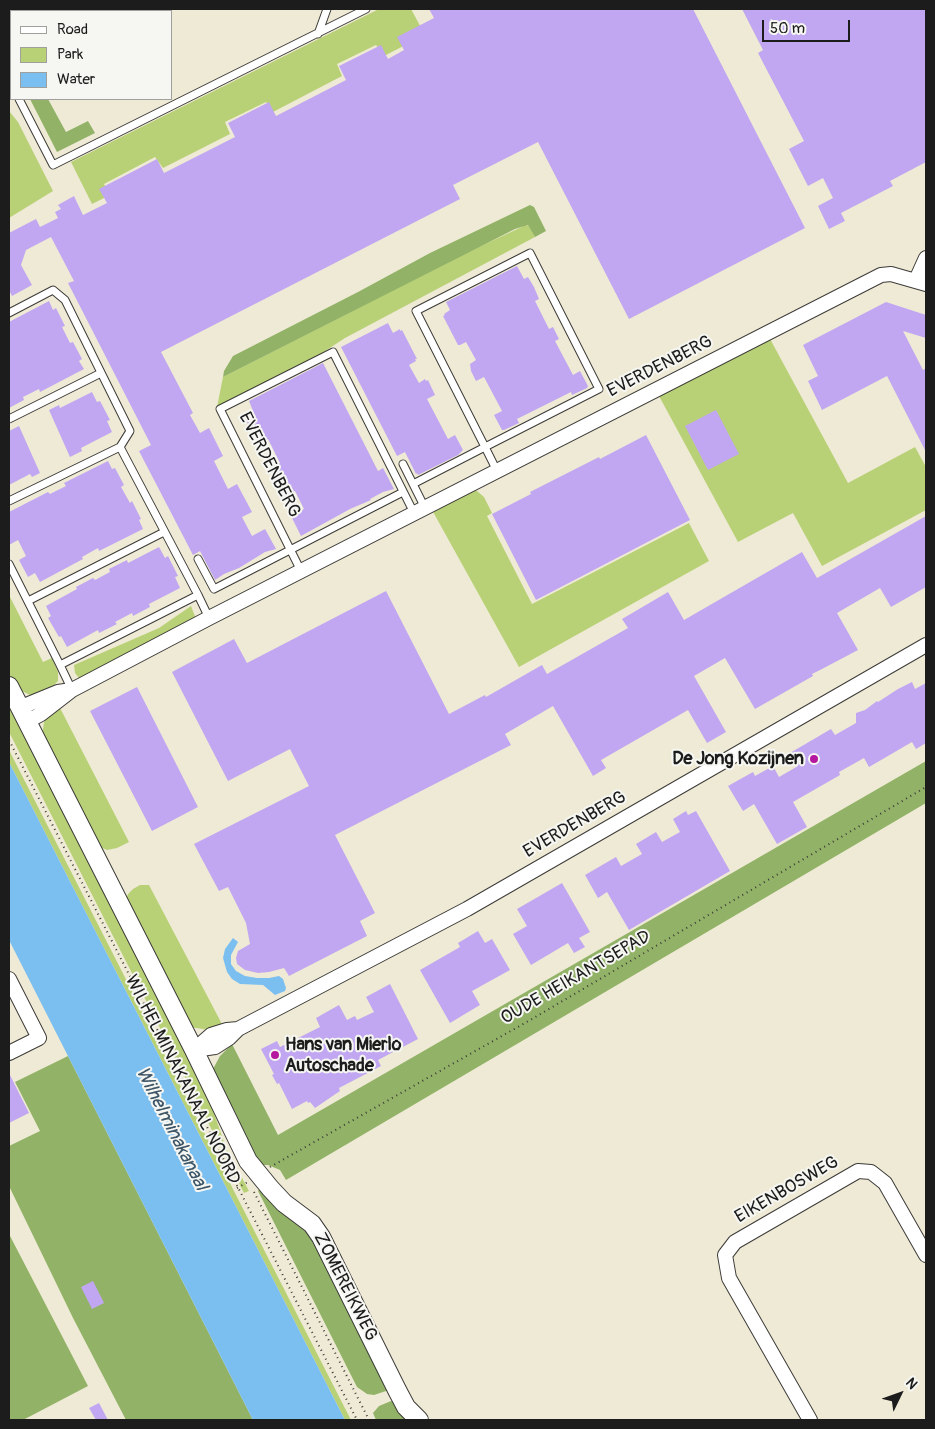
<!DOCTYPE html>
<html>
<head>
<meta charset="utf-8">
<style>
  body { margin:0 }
  #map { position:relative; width:935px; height:1429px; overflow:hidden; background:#efead5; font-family:Pangolin,sans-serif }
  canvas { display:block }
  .frame { position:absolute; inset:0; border:10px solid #1c1c1c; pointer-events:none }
  .legend { position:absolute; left:10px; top:10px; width:162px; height:90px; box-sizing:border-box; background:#f6f6f2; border:1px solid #9f9f9c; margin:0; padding:6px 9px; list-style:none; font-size:15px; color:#1c1c1c }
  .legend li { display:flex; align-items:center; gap:10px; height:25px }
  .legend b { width:25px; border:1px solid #9f9f9c }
  .north { position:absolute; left:875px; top:1369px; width:50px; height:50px; -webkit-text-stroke:4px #f6f6f2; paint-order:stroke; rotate:48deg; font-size:14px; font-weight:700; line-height:20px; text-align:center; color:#1c1c1c }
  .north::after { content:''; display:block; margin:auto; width:18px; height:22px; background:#1c1c1c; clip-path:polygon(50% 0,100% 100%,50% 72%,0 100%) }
  .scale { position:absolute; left:762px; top:20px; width:88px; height:22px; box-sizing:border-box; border:2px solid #1c1c1c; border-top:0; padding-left:6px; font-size:15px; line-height:18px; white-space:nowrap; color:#1c1c1c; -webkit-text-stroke:4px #f6f6f2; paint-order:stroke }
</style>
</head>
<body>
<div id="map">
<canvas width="935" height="1429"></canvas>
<div class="frame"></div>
<ul class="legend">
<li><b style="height:6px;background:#fff"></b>Road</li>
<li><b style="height:14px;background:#b9d176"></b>Park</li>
<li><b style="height:14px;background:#7bbff1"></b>Water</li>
</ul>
<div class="north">N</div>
<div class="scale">50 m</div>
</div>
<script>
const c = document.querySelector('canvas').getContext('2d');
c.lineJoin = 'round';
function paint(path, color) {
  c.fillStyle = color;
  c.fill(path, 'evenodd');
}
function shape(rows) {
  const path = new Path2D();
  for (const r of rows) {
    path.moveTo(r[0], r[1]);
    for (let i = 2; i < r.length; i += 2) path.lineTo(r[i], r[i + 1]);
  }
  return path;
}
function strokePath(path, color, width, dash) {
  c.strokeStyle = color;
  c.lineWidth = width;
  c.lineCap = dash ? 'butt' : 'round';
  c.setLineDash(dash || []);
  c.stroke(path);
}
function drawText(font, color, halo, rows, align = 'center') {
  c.font = font + ' Pangolin,sans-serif';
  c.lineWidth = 4;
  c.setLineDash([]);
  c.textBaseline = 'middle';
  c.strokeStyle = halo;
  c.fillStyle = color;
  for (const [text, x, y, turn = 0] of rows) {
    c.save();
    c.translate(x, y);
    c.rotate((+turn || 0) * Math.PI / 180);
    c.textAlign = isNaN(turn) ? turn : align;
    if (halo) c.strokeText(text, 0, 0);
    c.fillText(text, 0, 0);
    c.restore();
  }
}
const green = shape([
  [379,9,411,9,425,35,384,56,376,45,337,64,342,76,273,112,266,102,225,122,230,134,163,168,155,157,104,184,110,195,92,204,71,162],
  [9,111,18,122,53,191,9,218],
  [526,225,529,226,535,237,345,338,319,355,217,407,223,377,466,253],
  [769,337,848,483,915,447,926,467,926,510,822,566,793,513,738,542,659,396],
  [472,490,477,491,484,497,492,513,487,516,532,604,689,523,709,561,519,667,432,510],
  [9,595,43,662,52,658,58,672,58,681,51,688,32,696,16,688,9,674],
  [191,606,196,619,79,678,75,673,74,665,159,628],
  [9,700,201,1075,226,1148,249,1191,244,1193,9,732],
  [59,706,129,842,117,848,107,850,100,847,42,736,44,722],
  [9,750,236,1195,351,1420,345,1420,9,762],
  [140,885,149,885,223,1026,209,1030,190,1027,125,902,128,894,133,889]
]);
const forest = shape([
  [30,99,48,99,66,132,88,121,95,133,57,152],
  [530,205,534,207,546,231,535,237,528,225,515,229,223,377,224,371,233,356,358,292,430,253],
  [926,761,926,803,286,1180,280,1170,268,1165,257,1165,213,1069,220,1056,232,1044,278,1135],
  [68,1056,253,1420,126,1420,73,1318,9,1186,9,1146,40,1131,15,1082],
  [262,1186,307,1227,389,1389,386,1391,374,1395,367,1394,357,1387,258,1191],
  [9,1234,88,1386,23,1420,9,1420],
  [391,1401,395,1402,409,1420,376,1420,373,1413,379,1406]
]);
const water = shape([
  [9,762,345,1420,253,1420,9,940],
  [233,938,238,942,231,955,231,964,236,971,245,976,257,978,269,978,279,976,283,979,286,988,285,991,275,995,263,985,240,984,232,979,227,972,223,958,225,949]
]);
const building = shape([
  [429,9,693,9,805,228,629,319,538,142,453,185,460,199,161,352,193,413,190,415,200,433,209,428,223,456,214,461,228,489,237,484,252,512,242,517,252,536,265,529,276,549,265,552,239,568,224,574,215,580,200,551,193,555,139,451,151,445,68,283,74,281,51,237,26,250,21,265,32,285,12,296,9,290,9,233,36,219,40,227,58,218,55,212,61,209,58,205,74,196,83,215,107,203,99,189,157,159,164,173,235,137,228,123,269,102,276,116,346,80,339,66,381,45,388,59,404,50,397,37,434,18],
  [742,9,926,9,926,162,890,181,893,186,841,213,845,221,829,229,818,206,833,198,823,178,808,186,789,149,804,141,758,53,763,50],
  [517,266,524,279,528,277,534,287,539,299,535,301,549,329,553,327,559,339,555,341,573,375,580,371,588,386,587,388,572,395,571,392,517,419,519,423,504,430,502,430,494,415,502,411,484,377,476,381,471,371,470,364,476,360,466,342,460,345,458,345,443,316,445,315,444,314,450,310,446,302],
  [49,301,53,310,56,308,65,326,62,327,70,343,73,342,82,359,79,361,84,369,40,392,39,389,23,397,24,400,9,408,9,322],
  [886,302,926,315,926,338,903,331,923,370,926,368,926,452,887,376,822,410,808,381,818,376,803,345],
  [388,323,393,333,400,329,400,331,402,330,417,359,415,359,416,361,409,365,419,383,425,379,426,381,428,380,435,395,427,399,448,439,455,435,463,450,458,455,418,475,417,473,416,474,405,452,397,456,341,347],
  [323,363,378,471,383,468,394,489,383,492,370,499,371,500,350,509,301,536,291,516,304,509,295,491,285,496,271,468,280,463,268,439,258,444,244,416,253,411,249,401],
  [92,392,97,402,100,401,110,420,107,421,112,432,81,448,82,451,70,457,49,410,59,405,60,408],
  [716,410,739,454,708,470,685,426],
  [19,426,40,473,32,477,30,474,9,485,9,431],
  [646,435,690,520,536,600,492,514,531,494,530,492,599,457,600,459],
  [108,461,112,469,115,468,124,485,121,487,130,503,132,501,141,519,139,520,143,529,99,551,98,548,82,557,83,559,40,582,35,573,28,577,19,560,26,556,18,540,9,545,9,512,48,492,50,494,66,486,64,483],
  [926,516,926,587,891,607,880,588,837,613,858,650,822,669,812,674,813,676,755,709,725,658,694,676,726,732,707,743,688,710,601,760,606,768,593,776,553,706,505,734,511,745,335,835,375,913,360,921,367,936,289,976,284,968,269,972,258,973,245,970,237,964,236,958,238,951,250,944,246,923,228,887,219,891,194,844,309,786,290,749,228,781,172,672,234,639,247,663,386,591,449,714,485,695,486,697,542,665,547,674,628,628,622,619,668,592,684,620,802,552,817,578],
  [159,547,165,558,168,556,178,576,175,577,180,588,149,604,150,607,133,616,132,613,115,622,117,624,99,633,98,630,67,647,61,636,59,637,48,618,51,616,46,606,77,589,76,587,93,578,95,580,110,572,109,569,127,560,128,563],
  [912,682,915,689,926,683,926,743,916,749,912,742,869,767,864,758,839,772,840,775,793,802,807,827,777,844,754,804,743,811,728,786,753,772,755,776,773,766,779,777,798,766,790,753,831,729,835,735,856,723,856,713,865,710,877,701,878,702,898,689],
  [137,687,198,807,152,831,90,711],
  [686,811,688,815,696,811,730,871,629,930,607,892,598,898,585,875,616,857,621,866,642,854,636,844,656,832,662,842,680,832,673,819],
  [562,883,590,932,579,938,585,947,574,953,568,943,531,965,513,934,527,926,517,909],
  [478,931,485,943,492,939,510,970,472,991,480,1005,450,1023,420,970,460,947,458,943],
  [390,984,418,1039,378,1060,381,1066,339,1088,340,1091,315,1108,310,1102,308,1103,307,1101,292,1109,279,1083,277,1084,272,1075,274,1074,261,1049,277,1041,280,1047,320,1027,316,1018,339,1005,347,1020,355,1016,357,1020,374,1012,366,997],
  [9,1073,29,1113,9,1123],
  [93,1281,104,1303,92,1309,81,1287],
  [99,1403,108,1420,96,1420,89,1408]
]);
const path = shape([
  [9,740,357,1420],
  [173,1060,182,1056],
  [270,1167,532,1019,926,787],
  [237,1188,248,1182],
  [254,1192,369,1420]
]);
const service = shape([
  [318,34,327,9],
  [9,81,11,85],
  [19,99,53,165,366,9],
  [9,313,53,290,65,300,130,431,120,447,198,595,60,665,9,564],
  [9,419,101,373],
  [403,464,425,508],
  [413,484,485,447,599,389,530,253,416,311,485,447,497,471],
  [9,501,120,447],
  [198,559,214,589,403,492],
  [301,571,220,409,333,352,414,513],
  [198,595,209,618],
  [28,601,164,532],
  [60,665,72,690]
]);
const minor = shape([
  [916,280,926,258],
  [72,690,209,618,881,275,891,274,926,284],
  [19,708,58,692,72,690,41,714,26,722],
  [9,979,39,1038,9,1053],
  [195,1049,211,1035,227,1030,238,1029],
  [194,1050,215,1047,229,1038,238,1029,467,909,926,645],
  [810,1420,729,1278,725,1255,735,1242,858,1171,871,1172,885,1183,926,1255]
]);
const tertiary = shape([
  [9,686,194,1050,248,1161,270,1188,284,1203,312,1224,321,1237,397,1390,406,1407,419,1420]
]);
const markers = [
  [814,759,5,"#b5179e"],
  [275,1055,5,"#b5179e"]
];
const streetNames = [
  ["EVERDENBERG",660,367,-27],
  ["EVERDENBERG",269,465,63],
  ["EVERDENBERG",575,825,-30],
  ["OUDE HEIKANTSEPAD",576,978,-30],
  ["WILHELMINAKANAAL NOORD",182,1080,63],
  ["EIKENBOSWEG",787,1190,-30],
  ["ZOMEREIKWEG",345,1287,63]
];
const poiNames = [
  ["De Jong Kozijnen",804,759],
  ["Hans van Mierlo",285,1045,"left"],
  ["Autoschade",285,1066,"left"]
];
const waterNames = [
  ["Wilhelminakanaal",171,1129,63]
];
paint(green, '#b9d176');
paint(forest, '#92b367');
paint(water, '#7bbff1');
paint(building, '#c1a7f1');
strokePath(service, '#3c3b38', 9);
strokePath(minor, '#3c3b38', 16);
strokePath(tertiary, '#3c3b38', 20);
strokePath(path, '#3c3b38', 2, [1, 4]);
strokePath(service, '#fff', 7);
strokePath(minor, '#fff', 14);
strokePath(tertiary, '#fff', 18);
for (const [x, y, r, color] of markers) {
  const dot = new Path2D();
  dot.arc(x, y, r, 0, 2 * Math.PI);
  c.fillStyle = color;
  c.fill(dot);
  strokePath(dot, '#f6f6f2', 2);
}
drawText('18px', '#1c1c1c', '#f6f6f2', streetNames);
drawText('bold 18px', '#1c1c1c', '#f6f6f2', poiNames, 'right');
drawText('italic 19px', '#3d5567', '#f6f6f2', waterNames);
</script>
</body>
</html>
